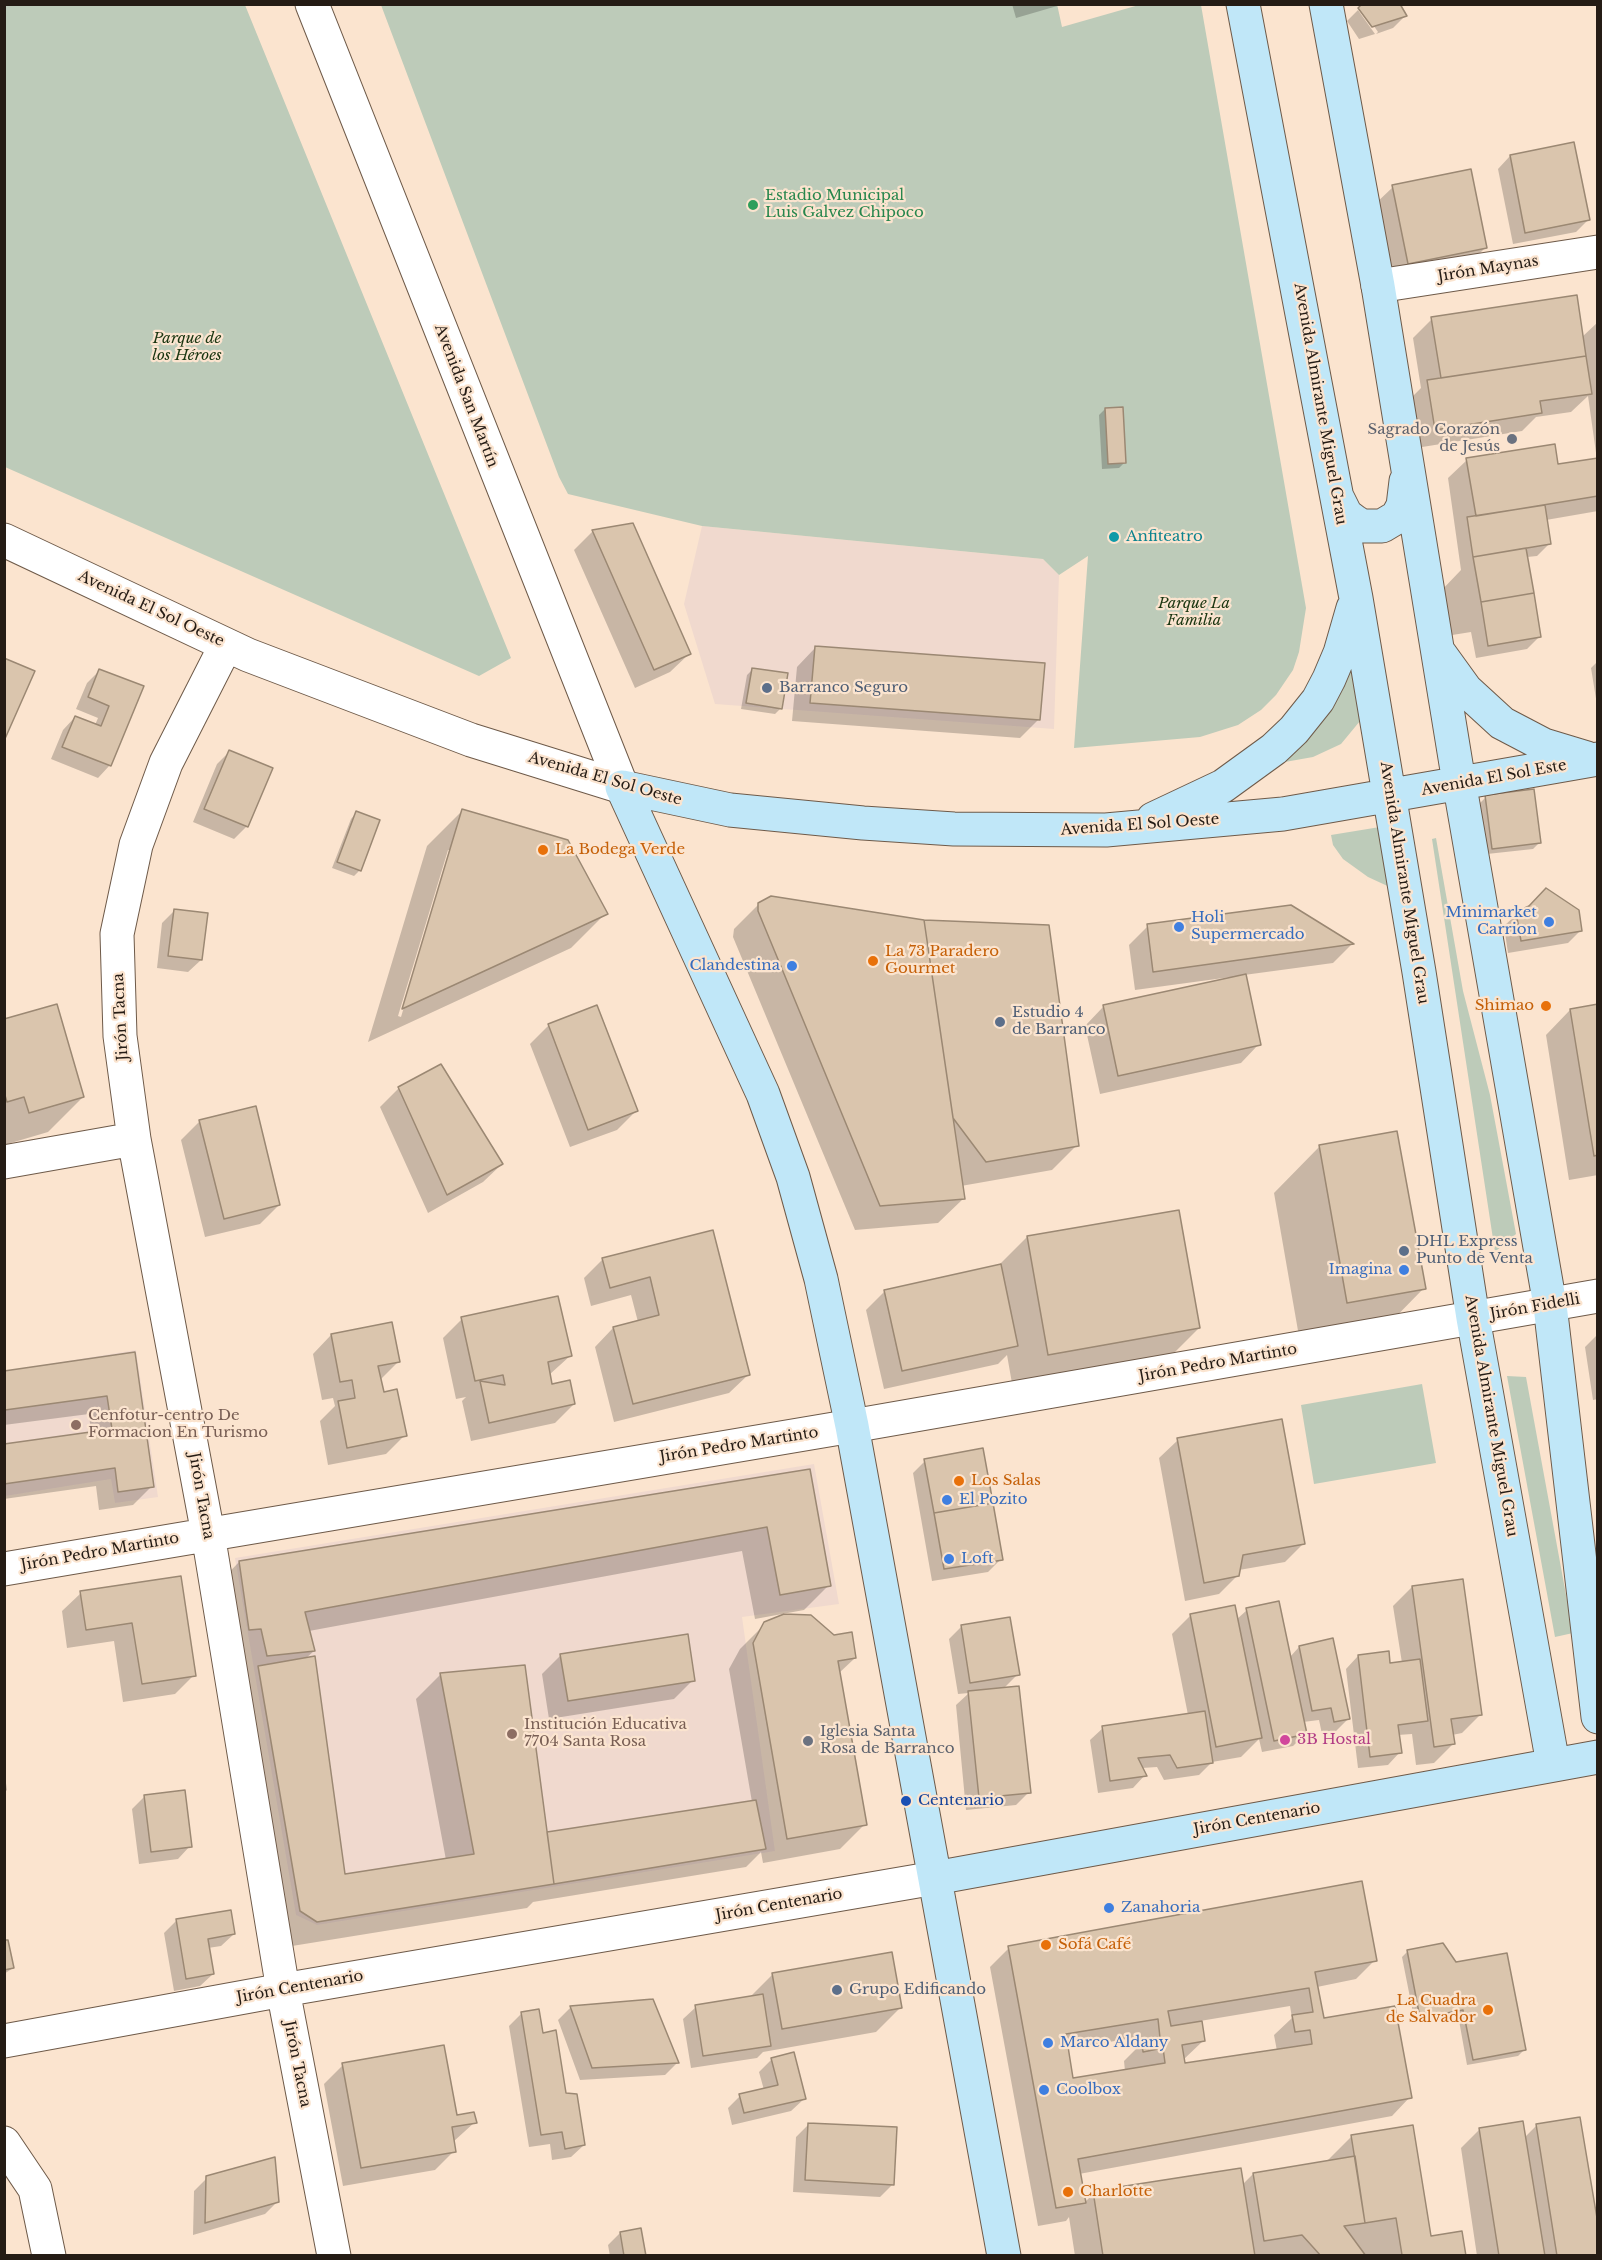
<!DOCTYPE html>
<html>
<head>
<meta charset="utf-8">
<style>
  body { margin:0 }
  #map { position:relative; width:1602px; height:2260px; overflow:hidden; background:#fbe4cf; font-family:"Libre Baskerville",serif }
  canvas { display:block }
  .frame { position:absolute; inset:0; border:6px solid #251c15; pointer-events:none }
</style>
</head>
<body>
<div id="map">
<canvas width="1602" height="2260"></canvas>
<div class="frame"></div>
</div>
<script>
const c = document.querySelector('canvas').getContext('2d');
c.lineJoin = 'round';
function paint(path, color) {
  c.fillStyle = color;
  c.fill(path, 'evenodd');
}
function shape(rows) {
  const path = new Path2D();
  for (const r of rows) {
    path.moveTo(r[0], r[1]);
    for (let i = 2; i < r.length; i += 2) path.lineTo(r[i], r[i + 1]);
  }
  return path;
}
function strokePath(path, color, width, dash) {
  c.strokeStyle = color;
  c.lineWidth = width;
  c.lineCap = dash ? 'butt' : 'round';
  c.setLineDash(dash || []);
  c.stroke(path);
}
function drawText(font, color, halo, rows, align = 'center') {
  c.font = font + ' "Libre Baskerville",serif';
  c.lineWidth = 4.5;
  c.setLineDash([]);
  c.textBaseline = 'middle';
  c.strokeStyle = halo;
  c.fillStyle = color;
  for (const [text, x, y, turn = 0] of rows) {
    c.save();
    c.translate(x, y);
    c.rotate((+turn || 0) * Math.PI / 180);
    c.textAlign = isNaN(turn) ? turn : align;
    if (halo) c.strokeText(text, 0, 0);
    c.fillText(text, 0, 0);
    c.restore();
  }
}
const education = shape([
  [702,526,1043,559,1059,575,1054,729,715,704,684,604],
  [136,1350,158,1497,115,1503,111,1479,5,1496,5,1371],
  [814,1464,839,1604,742,1617,775,1851,317,1925,296,1915,235,1558]
]);
const green = shape([
  [5,4,245,5,511,658,479,676,5,467],
  [1057,4,1062,27,1139,5,1201,5,1306,608,1299,652,1293,670,1276,695,1261,710,1238,725,1200,737,1074,748,1088,556,1059,575,1043,559,702,526,568,494,559,477,381,5],
  [1354,651,1360,721,1341,744,1313,757,1268,765],
  [1386,826,1394,889,1368,877,1343,859,1333,845,1331,835],
  [1436,838,1463,991,1490,1095,1516,1234,1495,1252,1432,839],
  [1507,1376,1526,1377,1573,1633,1555,1637],
  [1422,1384,1436,1463,1314,1484,1301,1405]
]);
const shadow = shape([
  [1012,4,1064,4,1016,18],
  [1359,4,1398,4,1405,16,1393,28,1376,34,1378,32],
  [1358,10,1375,34,1359,39,1347,21],
  [1510,156,1588,220,1576,232,1513,244,1498,169],
  [1393,187,1486,247,1467,266,1389,282,1374,205],
  [1432,319,1582,337,1598,322,1598,511,1546,520,1550,543,1537,556,1527,557,1539,637,1527,649,1476,658,1471,632,1446,636,1439,593,1461,570,1448,478,1467,460,1556,466,1597,460,1588,396,1571,412,1536,417,1522,431,1416,448,1409,400,1421,388,1413,338],
  [1105,409,1125,462,1119,468,1102,469,1099,415],
  [593,531,689,654,670,672,635,688,574,550],
  [815,648,1039,719,1020,738,792,721,797,667],
  [1598,661,1598,711,1591,668],
  [753,669,781,708,775,714,741,709,747,675],
  [99,671,142,687,110,765,98,778,51,759,63,730,75,717,95,725,98,718,76,709,87,683],
  [229,752,247,826,234,839,193,822,217,764],
  [1486,797,1539,843,1533,849,1487,854,1480,803],
  [462,811,606,913,571,948,368,1042,427,846],
  [448,850,451,850,401,1017,398,1016],
  [356,813,360,870,354,876,332,868,351,819],
  [759,904,1077,1145,1052,1170,961,1186,963,1199,938,1223,855,1230,733,937,734,929],
  [1291,906,1351,945,1333,963,1244,975,1259,1044,1241,1063,1100,1094,1085,1026,1103,1007,1232,979,1231,977,1135,990,1129,945,1148,926],
  [175,910,201,960,188,972,157,968,162,923],
  [1517,914,1581,930,1568,943,1508,953,1504,926],
  [1598,1006,1598,1175,1569,1180,1546,1035,1570,1010],
  [4,1021,83,1097,48,1132,4,1145],
  [549,1025,636,1111,617,1130,570,1147,530,1044],
  [399,1088,502,1164,483,1182,428,1213,380,1107],
  [200,1121,279,1205,260,1224,205,1237,181,1140],
  [1320,1146,1424,1288,1378,1335,1301,1348,1274,1193],
  [711,1231,748,1375,729,1393,614,1422,595,1347,613,1328,638,1322,631,1295,591,1306,584,1278,603,1259],
  [1027,1237,1199,1328,1164,1363,1013,1389,1007,1355,998,1364,884,1389,866,1310,885,1291,998,1266],
  [462,1319,570,1356,549,1375,551,1386,574,1404,555,1423,471,1441,462,1401,466,1397,456,1399,443,1338],
  [331,1335,399,1361,380,1380,382,1393,405,1435,386,1454,328,1465,320,1421,335,1406,333,1398,322,1400,313,1354],
  [1597,1335,1598,1399,1593,1400,1585,1347],
  [133,1354,152,1486,133,1505,99,1510,96,1486,4,1499,4,1446,91,1433,89,1414,4,1425,4,1372],
  [1178,1440,1304,1543,1285,1562,1239,1570,1238,1575,1219,1594,1185,1601,1159,1458],
  [925,1461,1001,1559,988,1572,932,1581,913,1473],
  [809,1470,829,1585,804,1610,755,1619,742,1551,309,1631,314,1651,305,1659,344,1875,446,1860,416,1699,441,1674,546,1835,752,1802,729,1669,740,1649,765,1624,833,1637,855,1658,838,1674,865,1824,840,1849,763,1863,761,1852,746,1867,533,1902,527,1908,292,1946,215,1587,239,1562],
  [179,1578,194,1675,175,1694,123,1702,114,1641,67,1648,62,1611,81,1593],
  [1412,1587,1481,1714,1462,1733,1452,1735,1453,1744,1434,1763,1416,1765,1412,1734,1398,1735,1400,1752,1388,1765,1358,1768,1346,1669,1358,1656,1389,1665,1402,1663,1393,1606],
  [1247,1610,1290,1657,1299,1647,1348,1719,1336,1731,1322,1734,1319,1720,1303,1722,1306,1733,1293,1746,1262,1752,1259,1739,1241,1757,1212,1762,1199,1775,1164,1780,1157,1767,1142,1768,1145,1775,1133,1788,1098,1793,1090,1740,1103,1728,1188,1715,1172,1634,1191,1615,1236,1620],
  [962,1626,1018,1674,1003,1689,1029,1792,1016,1805,966,1810,956,1705,969,1693,958,1694,949,1639],
  [561,1655,693,1680,674,1699,549,1719,542,1674],
  [4,1769,7,1790,4,1793],
  [144,1797,190,1846,178,1859,139,1864,132,1809],
  [176,1921,234,1934,221,1946,208,1948,213,1974,200,1986,174,1991,164,1933],
  [4,1942,13,1968,4,1974],
  [1009,1948,1375,1960,1356,1979,1317,1987,1323,2020,1410,2097,1392,2116,1079,2174,1085,2202,1094,2193,1242,2185,1253,2174,1326,2162,1352,2136,1429,2238,1465,2256,1075,2256,1069,2217,1066,2221,1038,2226,990,1967],
  [1290,2006,1292,2018,1274,2035,1277,2051,1183,2065,1183,2060,1203,2041,1200,2021],
  [1139,2037,1140,2045,1124,2061,1125,2071,1072,2079,1067,2049],
  [1408,1951,1524,2050,1518,2056,1467,2065,1458,2015,1415,2023,1402,1957],
  [773,1974,901,2007,876,2032,763,2052,757,2058,691,2068,683,2019,696,2007,749,1998],
  [571,2007,677,2063,665,2075,580,2080,558,2020],
  [521,2014,565,2094,584,2145,571,2157,552,2160,550,2144,529,2147,509,2026],
  [772,2059,804,2099,791,2111,732,2125,728,2108,740,2096,764,2090,759,2072],
  [343,2065,456,2117,475,2122,453,2142,454,2151,435,2170,343,2186,324,2084],
  [809,2124,893,2184,880,2197,793,2192,796,2137],
  [1536,2126,1598,2256,1477,2256,1461,2148,1480,2129,1524,2138],
  [207,2178,277,2202,265,2214,193,2235,194,2191],
  [620,2233,644,2256,610,2256,608,2245]
]);
const building = shape([
  [1362,4,1400,4,1407,16,1372,27,1358,8,1362,4],
  [1574,142,1590,220,1525,233,1510,155,1574,142],
  [1471,169,1487,248,1408,264,1392,185,1471,169],
  [1577,295,1586,356,1441,378,1431,317,1577,295],
  [1586,356,1592,394,1540,401,1542,413,1435,430,1427,380,1586,356],
  [1123,407,1126,463,1108,464,1105,408,1123,407],
  [1555,444,1558,464,1598,458,1598,496,1476,516,1466,458,1555,444],
  [1545,505,1551,544,1473,557,1467,517,1545,505],
  [633,523,691,654,654,670,592,530,633,523],
  [1526,548,1534,593,1481,602,1473,557,1526,548],
  [1534,593,1541,637,1488,646,1481,602,1534,593],
  [815,646,1045,663,1040,720,810,703,815,646],
  [4,658,35,671,4,741,4,658],
  [752,668,788,673,782,709,746,703,752,668],
  [99,669,144,686,111,766,62,747,75,716,101,726,109,706,88,697,99,669],
  [229,750,273,768,248,827,204,809,229,750],
  [1534,789,1541,843,1492,849,1485,795,1534,789],
  [462,809,568,840,608,914,402,1009,462,809],
  [356,811,380,820,361,871,337,862,356,811],
  [1546,888,1579,910,1582,931,1521,941,1516,912,1529,906,1546,888],
  [771,896,924,920,965,1199,880,1206,758,911,758,903,771,896],
  [1291,905,1354,944,1153,972,1147,924,1291,905],
  [174,909,208,913,202,960,168,956,174,909],
  [924,920,1049,925,1079,1146,986,1162,953,1118,924,920],
  [1246,974,1261,1045,1118,1076,1103,1005,1246,974],
  [57,1004,84,1097,29,1113,24,1097,7,1102,4,1092,4,1019,57,1004],
  [1598,1004,1598,1155,1594,1156,1570,1009,1598,1004],
  [597,1005,638,1111,588,1130,548,1024,597,1005],
  [441,1064,503,1164,447,1195,398,1087,441,1064],
  [256,1106,280,1205,224,1219,199,1120,256,1106],
  [1397,1131,1426,1289,1347,1303,1319,1145,1397,1131],
  [1179,1210,1200,1328,1048,1355,1027,1236,1179,1210],
  [713,1230,750,1375,633,1404,613,1327,659,1315,650,1277,610,1288,602,1258,713,1230],
  [1001,1264,1018,1346,902,1371,884,1290,1001,1264],
  [558,1296,572,1356,548,1362,552,1384,570,1380,575,1404,489,1423,480,1381,505,1385,503,1375,475,1381,461,1317,558,1296],
  [392,1322,400,1362,378,1366,384,1392,397,1389,407,1436,347,1448,338,1401,355,1398,352,1380,340,1382,331,1334,392,1322],
  [135,1352,154,1487,118,1492,115,1468,4,1484,4,1444,112,1429,107,1396,5,1410,4,1371,135,1352],
  [1282,1419,1305,1544,1243,1555,1239,1576,1204,1583,1177,1438,1282,1419],
  [983,1448,993,1503,934,1513,924,1459,983,1448],
  [810,1469,831,1586,780,1595,767,1527,305,1612,315,1651,267,1656,261,1629,249,1630,239,1561,810,1469],
  [993,1503,1003,1560,944,1569,934,1513,993,1503],
  [181,1576,196,1676,142,1684,132,1623,86,1630,80,1591,181,1576],
  [1463,1579,1482,1715,1451,1719,1455,1744,1434,1747,1412,1586,1463,1579],
  [1279,1601,1307,1734,1274,1741,1246,1608,1279,1601],
  [1235,1605,1262,1738,1216,1747,1190,1614,1235,1605],
  [784,1614,811,1615,834,1635,852,1632,856,1658,838,1661,867,1825,787,1839,753,1643,764,1622,784,1614],
  [1010,1617,1020,1675,970,1683,961,1625,1010,1617],
  [688,1634,695,1681,568,1701,560,1654,688,1634],
  [1333,1638,1350,1719,1334,1722,1331,1708,1312,1711,1299,1646,1333,1638],
  [1389,1651,1390,1663,1420,1659,1428,1721,1398,1725,1402,1753,1370,1757,1358,1655,1389,1651],
  [315,1656,345,1874,474,1854,440,1673,525,1665,554,1884,317,1922,300,1911,258,1666,315,1656],
  [1019,1686,1031,1793,979,1798,968,1691,1019,1686],
  [1205,1711,1213,1763,1177,1768,1170,1755,1138,1758,1147,1776,1110,1781,1102,1726,1205,1711],
  [185,1790,192,1847,151,1852,144,1795,185,1790],
  [756,1800,766,1849,554,1884,547,1832,756,1800],
  [1362,1881,1377,1961,1315,1972,1324,2018,1395,2006,1412,2098,1078,2159,1086,2203,1056,2208,1008,1946,1362,1881],
  [1309,1988,1313,2012,1292,2015,1295,2032,1310,2030,1312,2044,1185,2063,1182,2045,1205,2041,1202,2021,1171,2026,1168,2011,1309,1988],
  [1158,2019,1160,2038,1142,2041,1143,2052,1163,2048,1165,2063,1073,2078,1066,2034,1158,2019],
  [231,1910,235,1934,208,1939,214,1974,186,1979,176,1919,231,1910],
  [4,1940,8,1940,14,1968,4,1970,4,1940],
  [1443,1943,1456,1962,1507,1953,1526,2050,1473,2060,1463,2010,1420,2018,1407,1950,1443,1943],
  [892,1952,902,2008,782,2029,772,1973,892,1952],
  [763,1994,771,2046,703,2056,695,2005,763,1994],
  [653,1999,679,2063,592,2068,570,2006,653,1999],
  [539,2009,543,2033,556,2030,566,2093,577,2094,585,2145,565,2149,562,2132,541,2135,521,2012,539,2009],
  [444,2045,457,2115,474,2112,477,2123,452,2127,456,2152,361,2168,342,2063,444,2045],
  [794,2052,806,2099,744,2113,739,2094,778,2085,771,2058,794,2052],
  [1580,2117,1598,2224,1598,2256,1557,2256,1536,2124,1580,2117],
  [1523,2121,1545,2256,1499,2256,1479,2128,1523,2121],
  [808,2123,897,2127,894,2185,805,2180,808,2123],
  [1413,2125,1431,2236,1462,2231,1466,2256,1398,2256,1402,2255,1396,2218,1365,2223,1351,2135,1413,2125],
  [1355,2156,1365,2223,1344,2226,1366,2256,1321,2256,1302,2235,1264,2241,1253,2173,1355,2156],
  [275,2157,279,2202,205,2223,206,2176,275,2157],
  [1241,2168,1255,2256,1103,2256,1093,2191,1241,2168],
  [641,2228,646,2256,624,2256,620,2232,641,2228]
]);
const minor = shape([
  [1378,286,1598,252],
  [4,540,248,655,471,740,622,787],
  [226,645,166,763,136,845,117,934,120,1036,134,1139,208,1534,283,1990,334,2256],
  [4,1162,134,1139],
  [4,1569,852,1426,1598,1296],
  [4,2041,283,1990,935,1878],
  [4,2143,35,2189,49,2256]
]);
const tertiary = shape([
  [312,4,622,787]
]);
const secondary = shape([
  [1243,4,1356,598,1419,972,1473,1318,1553,1764],
  [1326,4,1378,286,1456,764,1550,1305,1598,1717],
  [1337,497,1346,515,1354,521,1362,526,1382,526,1397,517,1403,506,1406,481],
  [1440,654,1466,690,1502,723,1544,745,1587,758],
  [622,787,763,1094,793,1177,821,1279,852,1426,1004,2256],
  [622,787,730,810,863,823,954,829,1106,830,1283,814,1598,759],
  [1153,819,1223,786,1274,749,1294,730,1318,700,1329,679,1340,653,1353,608],
  [935,1878,1598,1757]
]);
const markers = [
  [753,205,6,"#2e9e5b"],
  [1512,439,6,"#6b7280"],
  [1114,537,6,"#0f9aa8"],
  [767,688,6,"#5c6f8a"],
  [543,850,6,"#e8710a"],
  [1549,922,6,"#3f7fe0"],
  [1179,927,6,"#3f7fe0"],
  [873,961,6,"#e8710a"],
  [792,966,6,"#3f7fe0"],
  [1546,1006,6,"#e8710a"],
  [1000,1022,6,"#5c6f8a"],
  [1404,1251,6,"#5c6f8a"],
  [1404,1270,6,"#3f7fe0"],
  [76,1425,6,"#8d6e63"],
  [959,1481,6,"#e8710a"],
  [947,1500,6,"#3f7fe0"],
  [949,1559,6,"#3f7fe0"],
  [512,1734,6,"#8d6e63"],
  [1285,1740,6,"#d1479c"],
  [808,1741,6,"#6b7280"],
  [906,1801,6,"#1a4fb4"],
  [1109,1908,6,"#3f7fe0"],
  [1046,1945,6,"#e8710a"],
  [837,1990,6,"#5c6f8a"],
  [1488,2010,6,"#e8710a"],
  [1048,2043,6,"#3f7fe0"],
  [1044,2090,6,"#3f7fe0"],
  [1068,2192,6,"#e8710a"]
];
const leisureNames = [
  ["Estadio Municipal",765,196],
  ["Luis Galvez Chipoco",765,213]
];
const streetNames = [
  ["Jirón Maynas",1488,269,-9],
  ["Avenida San Martín",466,396,69],
  ["Avenida Almirante Miguel Grau",1320,404,80],
  ["Avenida El Sol Oeste",151,609,25],
  ["Avenida El Sol Este",1494,778,-10],
  ["Avenida El Sol Oeste",605,779,16],
  ["Avenida El Sol Oeste",1140,825,-4],
  ["Avenida Almirante Miguel Grau",1404,883,81],
  ["Jirón Tacna",121,1017,-93],
  ["Jirón Fidelli",1535,1307,-10],
  ["Jirón Pedro Martinto",1218,1363,-10],
  ["Avenida Almirante Miguel Grau",1491,1416,80],
  ["Jirón Pedro Martinto",739,1445,-9],
  ["Jirón Tacna",201,1496,80],
  ["Jirón Pedro Martinto",100,1552,-10],
  ["Jirón Centenario",1257,1819,-10],
  ["Jirón Centenario",779,1905,-10],
  ["Jirón Centenario",300,1987,-10],
  ["Jirón Tacna",297,2064,79]
];
const parkNames = [
  ["Parque de",187,339],
  ["los Héroes",187,356],
  ["Parque La",1194,604],
  ["Familia",1194,621]
];
const worshipNames = [
  ["Sagrado Corazón",1500,430],
  ["de Jesús",1500,447],
  ["Iglesia Santa",820,1732,"left"],
  ["Rosa de Barranco",820,1749,"left"]
];
const cultureNames = [
  ["Anfiteatro",1126,537]
];
const serviceNames = [
  ["Barranco Seguro",779,688],
  ["Estudio 4",1012,1013],
  ["de Barranco",1012,1030],
  ["DHL Express",1416,1242],
  ["Punto de Venta",1416,1259],
  ["Grupo Edificando",849,1990]
];
const foodNames = [
  ["La Bodega Verde",555,850],
  ["La 73 Paradero",885,952],
  ["Gourmet",885,969],
  ["Shimao",1534,1006,"right"],
  ["Los Salas",971,1481],
  ["Sofá Café",1058,1945],
  ["La Cuadra",1476,2001,"right"],
  ["de Salvador",1476,2018,"right"],
  ["Charlotte",1080,2192]
];
const shopNames = [
  ["Minimarket",1537,913,"right"],
  ["Carrion",1537,930,"right"],
  ["Holi",1191,918],
  ["Supermercado",1191,935],
  ["Clandestina",780,966,"right"],
  ["Imagina",1392,1270,"right"],
  ["El Pozito",959,1500],
  ["Loft",961,1559],
  ["Zanahoria",1121,1908],
  ["Marco Aldany",1060,2043],
  ["Coolbox",1056,2090]
];
const educationNames = [
  ["Cenfotur-centro De",88,1416],
  ["Formacion En Turismo",88,1433],
  ["Institución Educativa",524,1725],
  ["7704 Santa Rosa",524,1742]
];
const hotelNames = [
  ["3B Hostal",1297,1740]
];
const transitNames = [
  ["Centenario",918,1801]
];
paint(education, '#f0d9ce');
paint(green, '#bdcbb9');
paint(shadow, '#0003');
paint(building, '#dac5ad');
strokePath(building, '#9b8873', 1.5);
strokePath(minor, '#6e5a49', 35);
strokePath(tertiary, '#6e5a49', 35);
strokePath(secondary, '#6e5a49', 35);
strokePath(minor, '#fff', 33);
strokePath(tertiary, '#fff', 33);
strokePath(secondary, '#c0e7f8', 33);
for (const [x, y, r, color] of markers) {
  const dot = new Path2D();
  dot.arc(x, y, r, 0, 2 * Math.PI);
  c.fillStyle = color;
  c.fill(dot);
  strokePath(dot, '#fbe4cf', 2);
}
drawText('15px', '#27864d', '#fbe4cf', leisureNames, 'left');
drawText('15px', '#251c15', '#fbe4cf', streetNames);
drawText('italic 15px', '#1a3611', '#fbe4cf', parkNames);
drawText('15px', '#5b616d', '#fbe4cf', worshipNames, 'right');
drawText('15px', '#0d838f', '#fbe4cf', cultureNames, 'left');
drawText('15px', '#4e5e75', '#fbe4cf', serviceNames, 'left');
drawText('15px', '#c56008', '#fbe4cf', foodNames, 'left');
drawText('15px', '#366cbe', '#fbe4cf', shopNames, 'left');
drawText('15px', '#785e54', '#fbe4cf', educationNames, 'left');
drawText('15px', '#b23c85', '#fbe4cf', hotelNames, 'left');
drawText('15px', '#164399', '#fbe4cf', transitNames, 'left');
</script>
</body>
</html>
